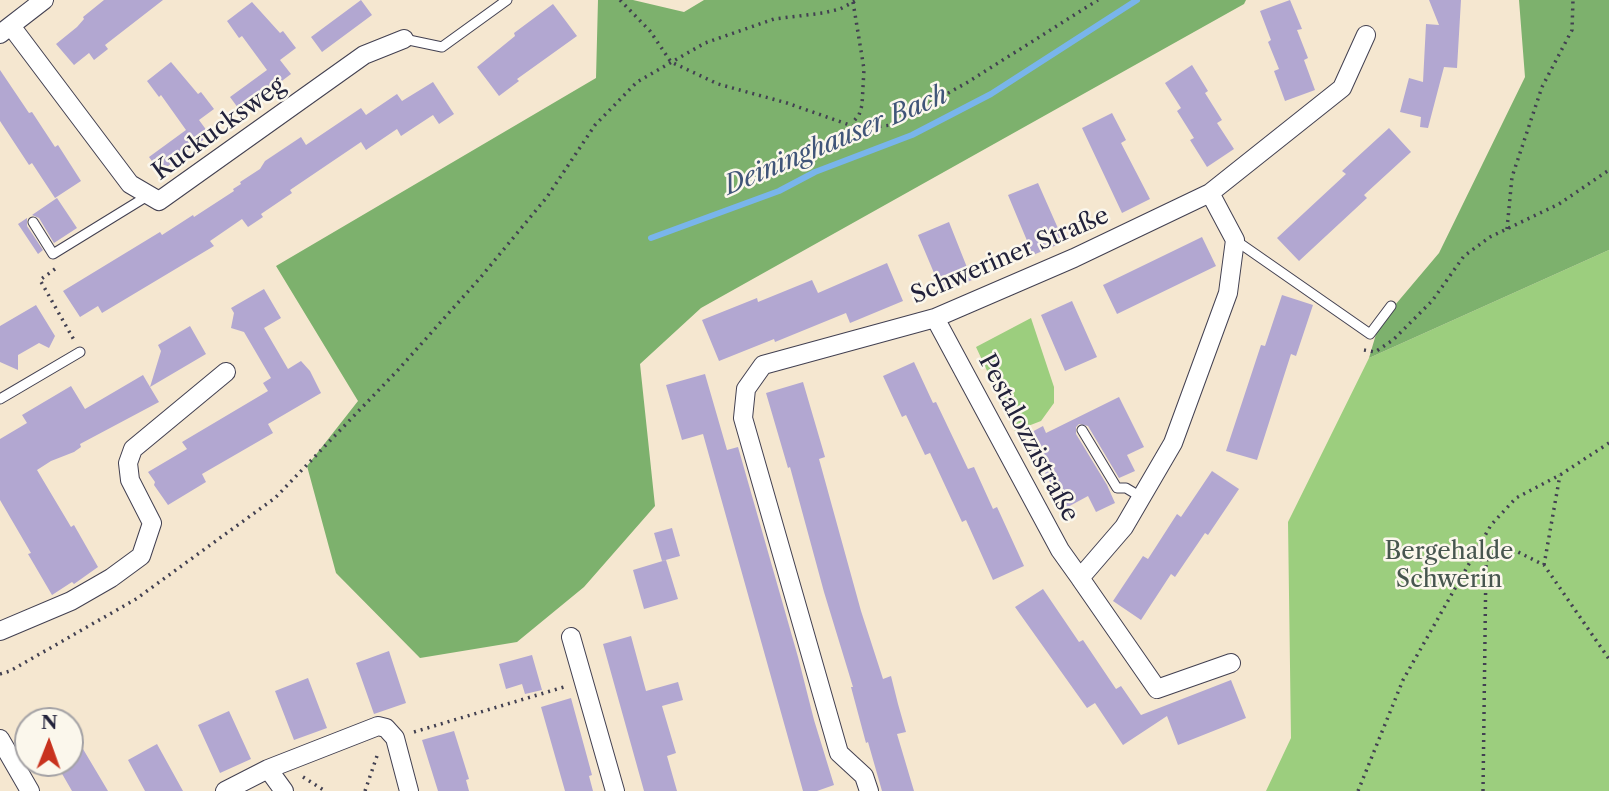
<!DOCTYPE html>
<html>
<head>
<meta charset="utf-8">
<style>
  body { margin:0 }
  #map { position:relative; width:1609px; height:791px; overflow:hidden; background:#f5e7d0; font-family:"Libre Caslon Text",serif }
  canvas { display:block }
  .north { position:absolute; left:14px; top:707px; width:70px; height:70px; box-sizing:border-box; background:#fbf7ec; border:2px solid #a4a2a5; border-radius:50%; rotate:1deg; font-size:19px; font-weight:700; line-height:28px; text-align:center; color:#22223b }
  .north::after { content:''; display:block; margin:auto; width:24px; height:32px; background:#c8321e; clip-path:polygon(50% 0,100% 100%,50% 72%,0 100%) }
</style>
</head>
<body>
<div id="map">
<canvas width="1609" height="791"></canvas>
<div class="north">N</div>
</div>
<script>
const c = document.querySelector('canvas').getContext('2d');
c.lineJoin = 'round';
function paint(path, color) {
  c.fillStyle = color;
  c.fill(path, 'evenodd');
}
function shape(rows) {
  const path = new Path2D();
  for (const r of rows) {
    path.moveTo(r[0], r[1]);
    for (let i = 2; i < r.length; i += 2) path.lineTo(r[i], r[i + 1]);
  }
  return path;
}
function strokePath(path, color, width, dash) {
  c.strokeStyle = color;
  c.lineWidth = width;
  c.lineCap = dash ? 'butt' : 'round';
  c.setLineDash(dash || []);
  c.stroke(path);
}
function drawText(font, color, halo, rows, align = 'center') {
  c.font = font + ' "Libre Caslon Text",serif';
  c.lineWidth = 5;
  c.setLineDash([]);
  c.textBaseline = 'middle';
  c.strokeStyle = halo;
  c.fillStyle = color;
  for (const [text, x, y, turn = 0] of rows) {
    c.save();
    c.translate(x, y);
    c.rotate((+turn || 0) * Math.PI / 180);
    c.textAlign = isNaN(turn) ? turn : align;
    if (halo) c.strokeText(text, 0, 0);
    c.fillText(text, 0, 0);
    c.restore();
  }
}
const green = shape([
  [1609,250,1609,791,1266,791,1291,738,1288,522,1369,358],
  [1031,318,1054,387,1054,403,1041,421,1015,431,976,347]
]);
const forest = shape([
  [598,0,633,0,684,12,704,0,1246,0,1244,4,701,308,640,364,655,506,584,587,517,642,420,658,336,573,307,466,358,401,276,266,596,78],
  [1519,0,1609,0,1609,250,1369,358,1379,324,1439,253,1525,77]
]);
const stream = shape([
  [651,238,779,191,815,172,912,135,991,94,1137,0]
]);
const building = shape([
  [104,0,163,0,105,45,108,49,94,60,89,53,74,65,56,44,77,27,84,19,83,17],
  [361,0,372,15,322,52,311,37],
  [1290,0,1302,29,1297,30,1308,58,1304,60,1315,90,1285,101,1274,71,1279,69,1268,42,1271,40,1260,11],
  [1429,0,1461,0,1457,68,1444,67,1428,128,1420,127,1421,117,1400,112,1409,78,1423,82,1426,24,1439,25],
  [252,2,280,33,283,31,296,48,280,60,291,74,241,112,230,97,267,70,242,36,239,38,227,21],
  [553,4,577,36,517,79,519,81,499,96,477,67,515,36,514,33],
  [171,62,198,94,201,92,214,109,199,120,210,135,160,172,149,157,186,130,161,95,159,97,147,81],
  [1192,65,1208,91,1205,93,1222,120,1217,123,1234,149,1207,167,1190,140,1194,138,1177,111,1181,108,1165,83],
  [0,70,29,113,32,112,55,147,58,145,81,181,55,198,32,163,29,165,0,121],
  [433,82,454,114,439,124,433,115,401,136,397,129,366,150,361,142,290,190,292,193,261,214,263,217,248,227,242,219,210,241,214,246,102,313,98,306,80,317,63,291,160,232,162,235,193,215,194,217,234,191,233,189,241,184,240,182,260,169,265,161,301,137,306,145,361,108,366,115,397,94,402,101],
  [1112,113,1126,140,1121,143,1150,199,1122,213,1082,128],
  [1389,128,1411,152,1364,195,1367,198,1299,261,1277,238,1346,174,1342,171],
  [1038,183,1064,242,1033,255,1008,195],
  [57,198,77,228,54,243,39,218,32,215],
  [27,218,27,226,43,250,38,254,18,224],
  [949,222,972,280,942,292,918,235],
  [1202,237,1216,266,1117,314,1103,285],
  [887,263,903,301,850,323,846,313,775,342,774,339,719,361,702,320,757,298,758,302,812,280,818,293],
  [264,289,281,318,264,328,288,369,301,361,310,371,321,393,268,424,273,433,202,474,206,482,168,505,154,485,155,482,148,472,187,449,182,442,268,391,263,383,271,378,244,332,231,328,234,313,231,308],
  [1282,295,1313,305,1296,356,1291,354,1257,460,1226,451,1261,345,1265,346],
  [1072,301,1097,357,1065,371,1041,315],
  [36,305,55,336,49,348,39,343,18,355,18,370,0,362,0,326],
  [190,326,206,354,150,387,159,402,80,444,81,447,74,452,51,461,37,470,71,527,74,525,98,567,74,584,72,582,52,595,28,554,31,553,0,500,0,439,27,423,22,415,71,386,85,409,143,375,150,387,161,351,158,345],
  [914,362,933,403,936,402,968,469,974,467,993,509,997,507,1024,566,993,580,966,520,962,522,930,453,925,455,906,415,902,417,883,376],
  [705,374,727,450,738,447,798,657,814,720,834,785,817,791,803,791,703,434,682,440,666,385],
  [803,382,825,457,819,459,861,611,883,679,891,676,898,704,906,732,897,734,914,791,882,791,868,742,866,743,851,687,853,687,824,592,790,467,788,468,766,393],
  [1119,397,1144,447,1127,455,1135,471,1119,478,1088,426,1079,424,1076,427,1076,434,1107,485,1115,503,1096,512,1088,496,1064,509,1030,444,1033,443,1028,434,1043,426,1046,433],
  [1212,471,1239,489,1208,535,1205,533,1175,577,1171,574,1141,620,1113,601,1143,556,1148,559,1177,514,1181,517],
  [672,528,680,556,662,561,654,533],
  [666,560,678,599,644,609,633,570],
  [1043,589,1079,642,1083,640,1116,689,1121,686,1141,715,1231,680,1246,718,1178,745,1167,716,1123,745,1095,703,1087,708,1015,607],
  [631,636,646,691,678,682,683,700,662,706,676,753,667,756,677,791,644,791,603,644],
  [389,651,406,703,374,714,356,663],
  [532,655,542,690,525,694,522,684,506,689,499,664],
  [308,678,327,728,294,740,275,691],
  [571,698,592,775,589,776,593,791,565,791,541,707],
  [229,711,251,759,220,773,198,725],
  [454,731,469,779,466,780,469,791,438,791,422,740],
  [157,744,183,791,145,791,128,760],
  [83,749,108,791,72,791,57,765,70,763,70,757]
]);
const path = shape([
  [620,0,650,31,671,62,718,84,787,103,861,129,891,125,968,82,1098,0],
  [853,2,864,69,862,105,859,115,853,122,855,125],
  [1507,229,1512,177,1542,87,1572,30,1573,0],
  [55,269,40,280,74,340],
  [1364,350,1375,352,1393,340,1432,301,1464,256,1490,237,1559,204,1609,170],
  [1473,559,1486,561,1496,552,1518,552,1544,565,1609,659],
  [1544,565,1560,475],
  [0,674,10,671,136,599,275,498,398,370,480,278,547,197,595,125,637,82,705,43,774,19,823,13,840,9,857,0],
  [414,732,564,687],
  [303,777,325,791],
  [365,791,378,753],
  [1358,791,1403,680,1491,525,1516,498,1560,475,1609,443],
  [1483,791,1486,561]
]);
const service = shape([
  [404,39,442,47,507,0],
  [33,222,53,254,149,195],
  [1235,240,1370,334,1391,306],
  [0,399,80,352],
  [1082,430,1117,488,1126,488,1141,497]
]);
const minor = shape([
  [11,26,130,184,159,201,364,55,404,39],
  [0,34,44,0],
  [935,318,1060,550,1080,578,1124,527,1173,443,1228,293,1235,240,1210,193],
  [1080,578,1157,689,1231,663],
  [0,631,71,601,111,578,141,556,152,523,130,480,128,463,133,449,226,372],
  [571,637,615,791],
  [0,739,30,791],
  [268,769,284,791],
  [225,791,268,769,378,726,386,728,395,738,409,791],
  [869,791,864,776,839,753,743,418,746,389,763,365,935,318,1074,258,1210,193,1342,88,1366,35]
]);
const streetNames = [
  ["Kuckucksweg",219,129,-36],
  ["Schweriner Straße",1010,256,-23],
  ["Pestalozzistraße",1028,438,62]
];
const parkNames = [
  ["Bergehalde",1449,552],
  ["Schwerin",1449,580]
];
const waterNames = [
  ["Deininghauser Bach",836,141,-23]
];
paint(green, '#9cce7e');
paint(forest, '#7db16d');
strokePath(stream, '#79b5eb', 6);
paint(building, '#b2a7d1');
strokePath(service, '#424051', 11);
strokePath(minor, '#424051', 20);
strokePath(path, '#424051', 3.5, [2, 5]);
strokePath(service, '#fff', 9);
strokePath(minor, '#fff', 18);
drawText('24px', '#22223b', '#fbf7ec', streetNames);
drawText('24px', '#47564f', '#fbf7ec', parkNames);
drawText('italic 26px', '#405579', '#fbf7ec', waterNames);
</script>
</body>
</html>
